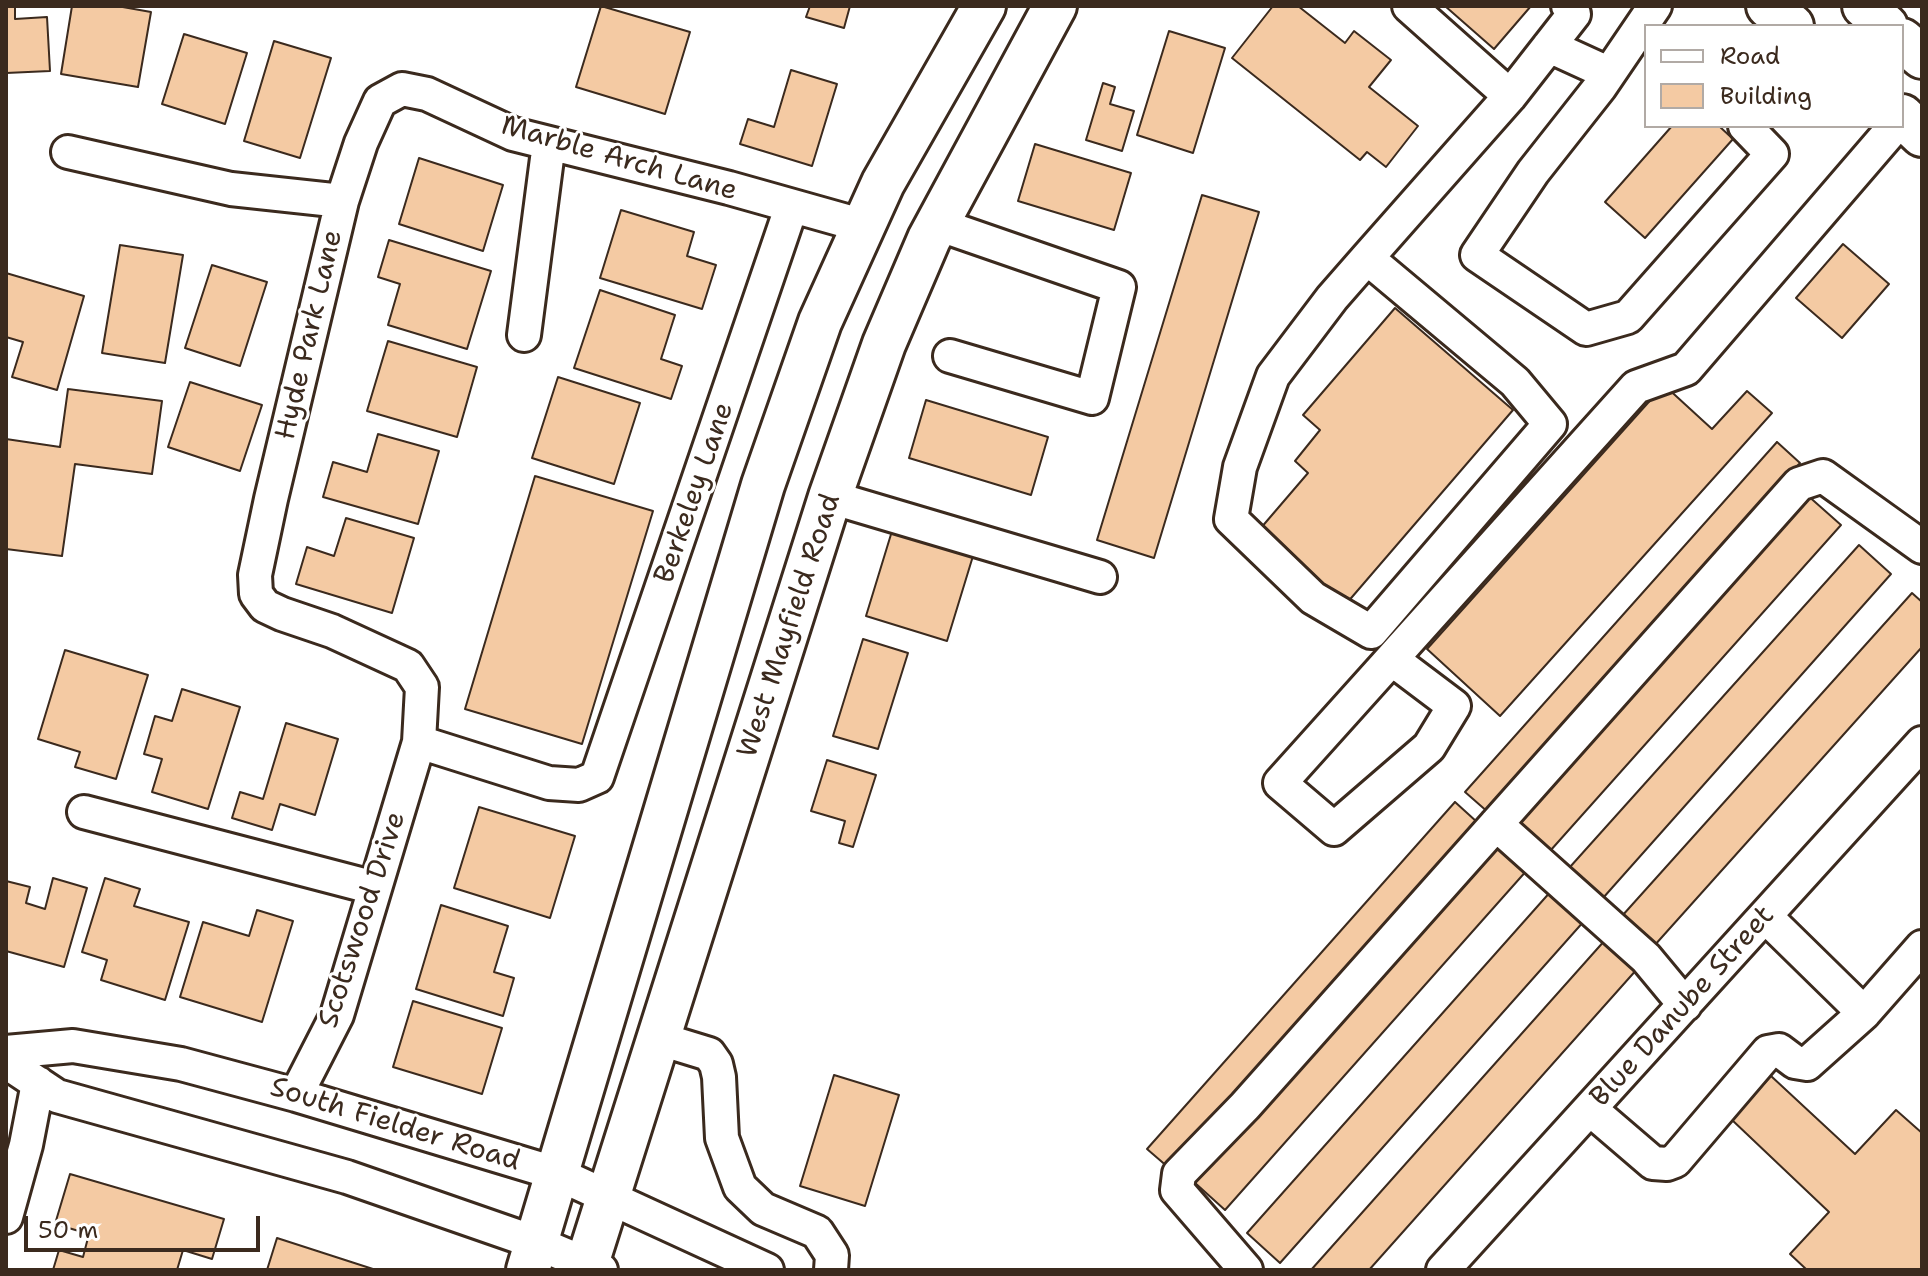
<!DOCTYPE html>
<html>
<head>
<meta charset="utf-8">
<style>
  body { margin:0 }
  #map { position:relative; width:1928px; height:1276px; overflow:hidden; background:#fff; font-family:"Shantell Sans",sans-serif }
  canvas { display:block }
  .frame { position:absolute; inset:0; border:8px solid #3b2a1e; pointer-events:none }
  .legend { position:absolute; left:1644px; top:24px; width:260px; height:104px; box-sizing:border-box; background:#fff; border:2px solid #b1aaa5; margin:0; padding:10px 14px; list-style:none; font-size:24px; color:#3b2a1e }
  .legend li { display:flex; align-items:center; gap:16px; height:40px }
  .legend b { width:40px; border:2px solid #b1aaa5 }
  .scale { position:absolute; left:24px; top:1216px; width:236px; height:36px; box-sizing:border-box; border:4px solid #3b2a1e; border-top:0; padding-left:10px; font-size:24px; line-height:28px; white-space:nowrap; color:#3b2a1e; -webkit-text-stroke:6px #fff; paint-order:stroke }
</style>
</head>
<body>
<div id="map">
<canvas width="1928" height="1276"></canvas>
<div class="frame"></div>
<ul class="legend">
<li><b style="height:10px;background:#fff"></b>Road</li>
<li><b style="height:22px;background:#f4caa3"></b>Building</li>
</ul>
<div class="scale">50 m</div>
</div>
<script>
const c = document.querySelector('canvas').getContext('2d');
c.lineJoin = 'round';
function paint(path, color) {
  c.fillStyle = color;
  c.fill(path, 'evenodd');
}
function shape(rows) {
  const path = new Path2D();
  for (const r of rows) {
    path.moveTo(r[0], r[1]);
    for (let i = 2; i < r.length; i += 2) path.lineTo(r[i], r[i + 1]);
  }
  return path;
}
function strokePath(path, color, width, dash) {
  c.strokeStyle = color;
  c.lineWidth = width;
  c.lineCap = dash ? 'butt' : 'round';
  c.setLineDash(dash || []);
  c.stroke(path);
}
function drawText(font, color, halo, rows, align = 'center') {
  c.font = font + ' "Shantell Sans",sans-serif';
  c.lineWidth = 6;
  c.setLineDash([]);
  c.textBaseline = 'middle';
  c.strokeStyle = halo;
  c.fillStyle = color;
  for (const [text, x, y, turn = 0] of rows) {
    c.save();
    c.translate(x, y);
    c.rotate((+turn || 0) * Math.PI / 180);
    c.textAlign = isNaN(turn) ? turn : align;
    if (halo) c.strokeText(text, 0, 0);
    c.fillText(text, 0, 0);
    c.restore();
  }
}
const building = shape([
  [6,6,15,6,15,19,47,17,50,71,6,73,6,6],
  [72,6,117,6,151,12,138,87,61,74,72,6],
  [601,6,690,32,665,114,576,87,601,6],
  [810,6,850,6,844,28,806,17,810,6],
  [1273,6,1298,6,1345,43,1354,31,1391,60,1369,87,1418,126,1386,167,1367,152,1360,160,1232,58,1273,6],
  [1445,6,1531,6,1494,49,1445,6],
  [1169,31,1225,48,1193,153,1137,135,1169,31],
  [184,34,247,53,225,124,162,104,184,34],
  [274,41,331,58,300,158,244,141,274,41],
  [791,70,837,84,812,166,740,144,748,119,774,127,791,70],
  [1103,83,1115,87,1110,104,1134,111,1122,151,1086,140,1103,83],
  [1672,126,1719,126,1733,139,1645,238,1605,202,1672,126],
  [1035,144,1131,173,1114,230,1018,201,1035,144],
  [419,158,503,185,483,251,399,224,419,158],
  [1202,195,1259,212,1154,558,1097,540,1202,195],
  [621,210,694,232,687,256,716,265,702,309,600,278,621,210],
  [389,240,491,271,467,349,388,325,400,284,378,277,389,240],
  [1843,244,1889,284,1842,338,1796,298,1843,244],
  [120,245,183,255,165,363,102,353,120,245],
  [212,265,267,282,240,366,185,348,212,265],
  [6,273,84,296,57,390,12,377,23,342,6,337,6,273],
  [600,290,675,315,661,359,682,366,671,399,574,368,600,290],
  [1395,308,1513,410,1346,604,1260,529,1308,473,1295,461,1320,430,1303,415,1395,308],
  [388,341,477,367,457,437,367,411,388,341],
  [558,377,640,403,614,484,532,458,558,377],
  [190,382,262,405,240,471,168,447,190,382],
  [1664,385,1712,429,1747,391,1772,413,1500,716,1427,649,1664,385],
  [68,389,162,401,152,474,75,464,62,556,6,549,6,439,60,447,68,389],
  [926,400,1048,437,1031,495,909,458,926,400],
  [378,434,439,451,418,524,323,497,333,462,367,472,378,434],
  [1777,442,1800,463,1489,813,1465,792,1777,442],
  [535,476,653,511,582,744,465,709,535,476],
  [1806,494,1841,525,1542,860,1508,829,1806,494],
  [346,518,414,538,392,613,296,584,307,547,334,556,346,518],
  [892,531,973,556,947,641,866,616,892,531],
  [1859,545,1891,574,1595,907,1561,877,1859,545],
  [1912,593,1922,602,1922,647,1645,956,1613,926,1912,593],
  [863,639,908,653,878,749,833,736,863,639],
  [65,650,148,675,116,779,75,767,80,752,38,739,65,650],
  [182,689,240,707,208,809,152,792,162,759,144,754,155,716,172,721,182,689],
  [286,723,338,739,315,815,280,804,272,830,232,818,240,792,263,799,286,723],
  [827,760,876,775,853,847,839,843,845,821,811,811,827,760],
  [1455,802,1477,822,1169,1168,1147,1149,1455,802],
  [479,807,575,836,550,918,454,888,479,807],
  [1497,841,1528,869,1225,1210,1194,1182,1497,841],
  [53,878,87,888,64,967,6,951,6,881,30,887,26,903,45,909,53,878],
  [105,878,140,889,134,906,189,922,165,1000,101,980,107,960,82,952,105,878],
  [1552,890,1585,920,1280,1263,1247,1233,1552,890],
  [441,905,508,926,494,972,514,978,503,1016,416,989,441,905],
  [257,910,293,921,262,1022,180,997,203,922,249,936,257,910],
  [1606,939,1638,968,1369,1270,1311,1270,1606,939],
  [413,1001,502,1028,482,1094,393,1067,413,1001],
  [834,1075,899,1095,865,1206,800,1186,834,1075],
  [1771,1076,1855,1154,1896,1110,1922,1133,1922,1270,1807,1270,1790,1254,1829,1212,1731,1119,1771,1076],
  [70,1174,224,1219,212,1259,183,1250,177,1270,53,1270,59,1250,83,1257,89,1234,55,1224,70,1174],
  [277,1238,376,1270,267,1270,277,1238]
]);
const minor = shape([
  [1409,6,1510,96,1574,14,1568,6],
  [1655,6,1600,87,1533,172,1477,255,1586,329,1628,317,1772,154,1745,126],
  [1549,46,1608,73],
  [68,152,231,189,342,201],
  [791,208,597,777,579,785,549,783,419,742,422,687,408,666,332,631,282,614,265,606,256,594,255,575,271,499,342,201,361,143,380,101,402,89,427,94,513,134,729,188,864,226],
  [937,224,1119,287,1092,398,950,356],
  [1367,258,1515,382,1550,424,1371,632,1313,598,1231,519,1240,467,1273,376,1332,298,1367,258,1510,96],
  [524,335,549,143],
  [830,497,1100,577],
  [1393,660,1454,706,1429,747,1334,829,1280,783,1636,387,1686,369,1895,126],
  [84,812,375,888],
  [1496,824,1646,958,1685,1005],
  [1765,916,1864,1013,1922,947],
  [660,1039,709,1054,716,1064,719,1077,722,1138,740,1187,763,1209,817,1232,832,1255,831,1270],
  [6,1052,73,1046,181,1064,296,1095,558,1174,767,1270],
  [6,1062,57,1096,347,1177,537,1243,601,1270],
  [296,1095,337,1015,419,742],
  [1590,1109,1653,1163,1667,1164,1675,1161,1768,1052,1779,1050,1795,1062,1807,1064,1864,1013],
  [6,1217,26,1145,38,1083],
  [1246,1270,1177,1190,1179,1174,1245,1106,1799,484,1823,476,1922,547],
  [1443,1270,1922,743]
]);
const major = shape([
  [1768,6,1792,26],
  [1864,6,1886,26],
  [1902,40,1922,57],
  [1902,116,1922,135],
  [528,1270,763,485,820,322,883,183,984,6],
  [585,1270,830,497,884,344,929,239,1055,6]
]);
const streetNames = [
  ["Marble Arch Lane",619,159,16],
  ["Hyde Park Lane",310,335,-77],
  ["Berkeley Lane",695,493,-71],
  ["West Mayfield Road",790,626,-72],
  ["Scotswood Drive",363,920,-72],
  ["Blue Danube Street",1683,1007,-48],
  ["South Fielder Road",395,1125,17]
];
paint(building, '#f4caa3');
strokePath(building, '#3b2a1e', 2);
strokePath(minor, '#3b2a1e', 38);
strokePath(major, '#3b2a1e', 48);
strokePath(minor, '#fff', 32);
strokePath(major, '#fff', 42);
drawText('28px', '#3b2a1e', '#fff', streetNames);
</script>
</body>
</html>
